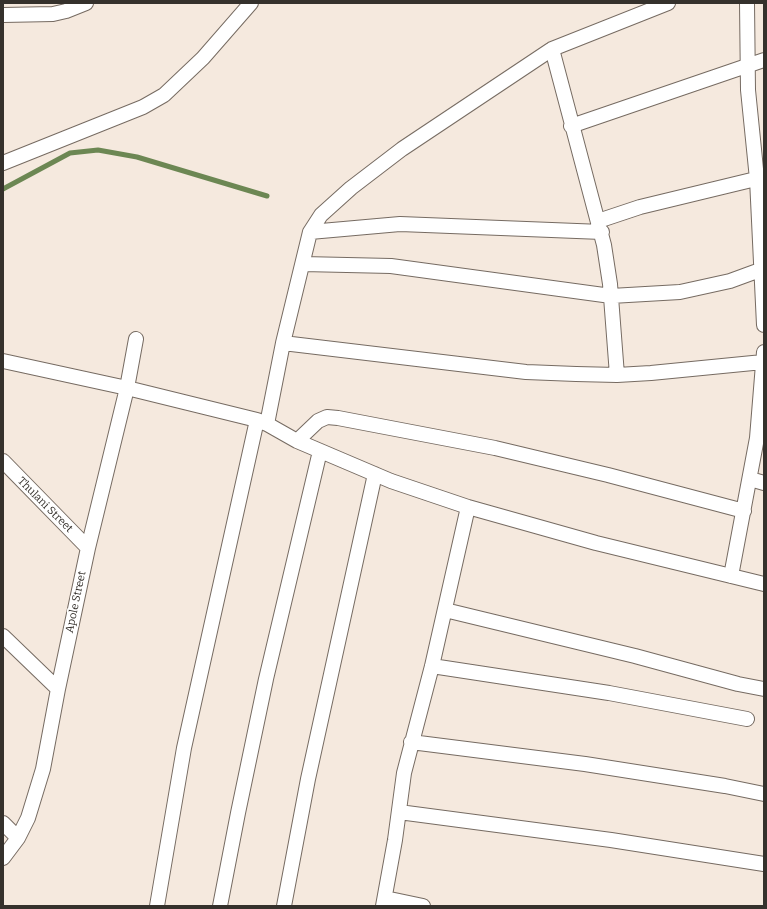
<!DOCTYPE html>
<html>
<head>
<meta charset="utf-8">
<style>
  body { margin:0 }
  #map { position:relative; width:767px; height:909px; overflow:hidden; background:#f5e9de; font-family:Bitter,serif }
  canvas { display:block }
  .frame { position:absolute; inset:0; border:4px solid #35312c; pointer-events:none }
</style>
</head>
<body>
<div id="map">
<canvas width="767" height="909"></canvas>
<div class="frame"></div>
</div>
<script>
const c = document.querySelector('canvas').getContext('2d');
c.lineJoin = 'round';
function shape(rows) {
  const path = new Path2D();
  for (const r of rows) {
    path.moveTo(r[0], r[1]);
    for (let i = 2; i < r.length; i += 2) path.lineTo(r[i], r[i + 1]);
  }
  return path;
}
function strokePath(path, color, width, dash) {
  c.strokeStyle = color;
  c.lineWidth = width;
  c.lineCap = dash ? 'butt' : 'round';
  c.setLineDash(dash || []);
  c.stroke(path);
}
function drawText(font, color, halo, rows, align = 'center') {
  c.font = font + ' Bitter,serif';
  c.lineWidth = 3.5;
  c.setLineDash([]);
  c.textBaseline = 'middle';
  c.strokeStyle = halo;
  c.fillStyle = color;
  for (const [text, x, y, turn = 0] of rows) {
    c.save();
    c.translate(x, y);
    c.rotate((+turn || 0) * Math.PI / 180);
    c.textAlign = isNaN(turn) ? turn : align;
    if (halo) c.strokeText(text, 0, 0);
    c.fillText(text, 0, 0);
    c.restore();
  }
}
const stream = shape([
  [3,189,70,153,98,150,137,157,267,196]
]);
const street = shape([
  [747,3,748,90,757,179,764,325],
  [3,15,53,14,66,11,86,3],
  [552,49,604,245,610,284,617,375],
  [571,126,764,60],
  [3,163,143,107,164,95,203,58,251,3],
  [598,221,640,207,764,177],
  [310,232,400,224,602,232],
  [303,264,391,266,611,296,680,292,730,281,760,270],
  [283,343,526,372,576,374,617,375,651,373,763,362],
  [3,361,127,388,257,420,267,424,297,441,391,481,468,507,596,543,764,584],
  [267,424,283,343,310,232,321,215,351,188,402,149,552,49,668,3],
  [297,441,318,421,327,417,338,418,495,448,608,475,744,511],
  [3,461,88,548],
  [750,479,764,483],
  [731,576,757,438,764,352],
  [445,610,635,656,738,684,764,689],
  [3,636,58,689],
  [432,666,609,693,747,719],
  [411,742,585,764,725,786,764,794],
  [399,812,611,840,764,864],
  [3,823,18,838],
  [3,858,18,838,28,818,43,769,58,689,88,548,127,388,136,339],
  [385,898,423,906],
  [157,906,184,748,257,420],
  [220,906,238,813,266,679,320,451],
  [284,906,308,779,375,474],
  [383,906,395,840,404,773,432,666,468,507]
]);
const streetNames = [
  ["Thulani Street",45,505,45],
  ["Apole Street",76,602,-78]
];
strokePath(stream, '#6c8753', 5);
strokePath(street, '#766b62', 16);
strokePath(street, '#fff', 14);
drawText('11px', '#35312c', '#fff', streetNames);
</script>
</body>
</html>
